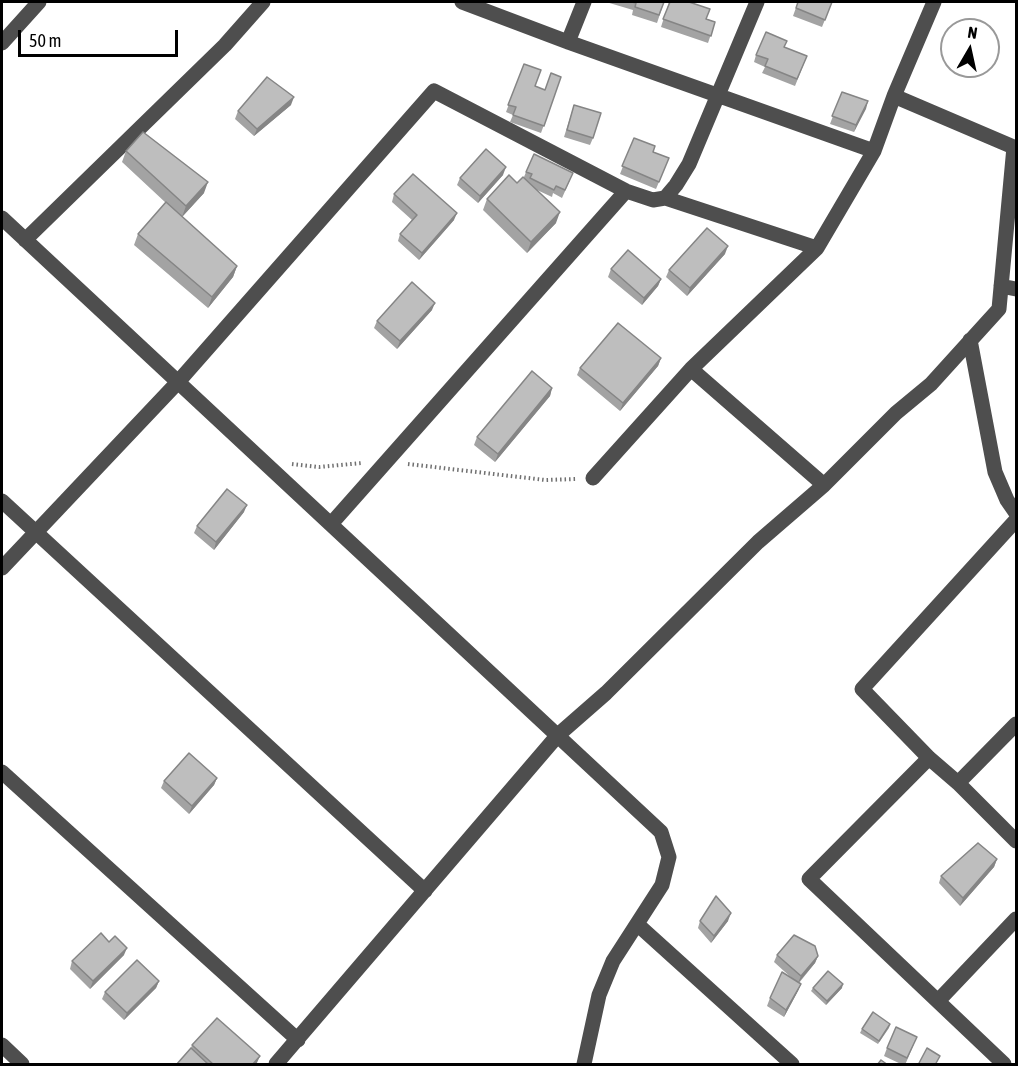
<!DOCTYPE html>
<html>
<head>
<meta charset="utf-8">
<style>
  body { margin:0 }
  #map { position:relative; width:1018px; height:1066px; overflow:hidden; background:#fff; font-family:"Asap Condensed",sans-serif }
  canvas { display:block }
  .frame { position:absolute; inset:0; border:3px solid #000; pointer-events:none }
  .north { position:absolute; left:940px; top:18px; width:60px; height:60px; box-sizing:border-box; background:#fff; border:2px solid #999; border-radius:50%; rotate:9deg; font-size:16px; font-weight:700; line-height:24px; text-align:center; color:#000 }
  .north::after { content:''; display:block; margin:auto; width:21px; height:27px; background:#000; clip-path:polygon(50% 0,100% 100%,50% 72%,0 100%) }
  .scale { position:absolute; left:18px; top:30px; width:160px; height:27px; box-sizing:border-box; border:3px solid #000; border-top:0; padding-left:8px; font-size:18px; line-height:21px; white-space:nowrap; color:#000; -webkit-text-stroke:4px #fff; paint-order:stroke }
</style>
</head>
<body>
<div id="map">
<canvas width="1018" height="1066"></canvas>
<div class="frame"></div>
<div class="north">N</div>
<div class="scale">50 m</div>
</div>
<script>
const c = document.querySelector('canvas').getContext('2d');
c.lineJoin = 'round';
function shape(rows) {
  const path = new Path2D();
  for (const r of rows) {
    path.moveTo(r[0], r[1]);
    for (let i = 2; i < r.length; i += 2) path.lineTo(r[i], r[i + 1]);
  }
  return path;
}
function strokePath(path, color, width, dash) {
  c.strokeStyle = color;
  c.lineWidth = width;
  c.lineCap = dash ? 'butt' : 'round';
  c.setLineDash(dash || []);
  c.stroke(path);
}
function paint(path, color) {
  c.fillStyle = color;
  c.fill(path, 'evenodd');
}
const path = shape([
  [292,464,319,467,362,463],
  [408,464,545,480,577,479]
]);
const minor = shape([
  [462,2,568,42,874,151],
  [568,42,584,2],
  [2,43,39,2],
  [894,96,1016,148],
  [665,198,817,248],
  [2,218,661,832,669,857,662,885,613,961,599,995,584,1064],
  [25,240,225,45,263,2],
  [1001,286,1016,289],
  [970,340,995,472,1007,500,1016,513],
  [691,369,824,485],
  [593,478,691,369,817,248,874,151,894,96,934,2],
  [2,501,425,891],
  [1016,520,862,689,929,758,958,783,1016,841],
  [331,524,626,191],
  [2,568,178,382,434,91,626,191,653,200,665,198,676,185,689,164,757,2],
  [929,758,809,879,1004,1064],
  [2,772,298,1040],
  [958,783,1016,724],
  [637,924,792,1064],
  [938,1001,1016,919],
  [2,1045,22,1064],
  [276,1064,558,735,606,693,758,542,824,485,896,413,931,384,999,309,1014,147]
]);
const wall = shape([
  [606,2,664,2,657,23,632,15,633,10],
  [669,2,706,19,715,22,708,43,661,27],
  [798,2,832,2,822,27,793,16],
  [756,55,807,56,795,86,762,73,765,67,754,62],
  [524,64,535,86,545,90,561,77,541,133,510,122,513,115,506,112],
  [842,92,868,101,854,132,830,124],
  [291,105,254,136,235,119,238,111],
  [574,105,593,138,590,145,564,137],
  [634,138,653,152,669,158,656,189,620,174],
  [126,151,204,193,182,217,237,266,233,277,208,308,134,245,138,234,166,203,122,162],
  [526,172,570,180,562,198,553,193,552,197,537,190,556,223,527,253,483,210,487,199,517,183,524,177],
  [503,175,478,203,457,185,460,178],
  [394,194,454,220,419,260,398,241,400,234,412,220,392,202],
  [725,254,687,296,666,277,669,270],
  [611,269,661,279,658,286,642,305,608,277],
  [432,310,397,349,374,328,377,321],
  [661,358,658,366,620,411,577,375,580,368],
  [552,388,550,396,495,462,474,445,477,437],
  [244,512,214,550,194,533,197,526],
  [217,778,214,785,189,814,161,788,164,781],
  [997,859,994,867,960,906,939,883,941,876],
  [700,921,728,921,711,943,698,928],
  [124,955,90,989,70,969,72,961],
  [777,955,818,956,815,963,799,983,801,984,798,991,784,1017,767,1006,770,998,795,981,774,962],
  [159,981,156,988,124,1020,102,999,105,992],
  [813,988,842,988,826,1005,811,991],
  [890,1024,889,1028,878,1044,860,1033,862,1029],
  [914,1044,905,1065,903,1065,884,1056,887,1048],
  [192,1045,256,1065,176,1065,191,1048]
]);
const shadedWall = shape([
  [294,97,291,105,254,136,257,129],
  [868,101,866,109,854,132,856,125],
  [506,167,503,175,478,203,480,196],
  [208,182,204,193,182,217,186,206],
  [560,212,556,223,527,253,531,242],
  [457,213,454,220,419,260,422,253],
  [728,246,725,254,687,296,690,288],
  [237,266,233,277,208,308,212,297],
  [661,279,658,286,642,305,644,298],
  [435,303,432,310,397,349,400,341],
  [661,358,658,366,620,411,623,403],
  [552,388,550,396,495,462,498,454],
  [247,505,244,512,214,550,216,542],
  [217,778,214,785,189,814,192,806],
  [997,859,994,867,960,906,963,898],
  [731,913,728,921,711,943,714,936],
  [127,948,124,955,90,989,93,981],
  [818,956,815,963,798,983,801,976],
  [159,981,156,988,124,1020,127,1013],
  [801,984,798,991,784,1017,786,1010],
  [843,984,842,988,826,1005,827,1001],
  [260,1056,256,1065,252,1065]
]);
const building = shape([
  [632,2,664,2,659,15,635,7,636,3,632,2],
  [670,2,689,2,710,9,706,19,715,22,711,36,663,19,670,2],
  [798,2,832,2,825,20,796,8,798,2],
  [766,32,787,41,784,47,807,56,797,79,765,66,768,59,756,55,766,32],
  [524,64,541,70,535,86,545,90,551,73,561,77,544,126,513,115,516,107,508,105,524,64],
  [267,77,294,97,257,129,238,111,267,77],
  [842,92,868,101,856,125,832,116,842,92],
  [574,105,601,113,593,138,567,130,574,105],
  [143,132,208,182,186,206,126,151,143,132],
  [634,138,655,146,653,152,669,158,659,182,622,166,634,138],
  [486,149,506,167,480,196,460,178,486,149],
  [534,154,573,173,565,190,556,186,554,190,530,178,532,174,526,172,534,154],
  [413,174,457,213,422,253,400,234,417,215,394,194,413,174],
  [509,175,517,183,523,177,560,212,531,242,487,199,509,175],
  [166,202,237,266,212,297,138,234,166,202],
  [707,228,728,246,690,288,669,270,707,228],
  [628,250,661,279,644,298,611,269,628,250],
  [412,282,435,303,400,341,377,321,412,282],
  [618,323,661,358,623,403,580,368,618,323],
  [532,371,552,388,498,454,477,437,532,371],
  [227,489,247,505,216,542,197,526,227,489],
  [189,753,217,778,192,806,164,781,189,753],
  [978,843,997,859,963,898,941,876,978,843],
  [716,896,731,913,714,936,700,921,716,896],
  [101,933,109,942,115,936,127,948,93,981,72,961,101,933],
  [794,935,815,946,818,956,801,976,777,955,794,935],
  [137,960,159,981,127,1013,105,992,137,960],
  [828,971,843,984,827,1001,813,988,828,971],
  [782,972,801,984,786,1010,770,998,782,972],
  [873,1012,890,1024,879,1041,862,1029,873,1012],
  [217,1018,260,1056,252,1065,214,1065,192,1045,217,1018],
  [896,1027,917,1037,907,1058,887,1048,896,1027],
  [191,1048,209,1065,176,1065,191,1048],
  [927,1048,940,1056,935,1065,918,1065,927,1048],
  [881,1060,888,1065,877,1065,881,1060]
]);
strokePath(path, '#707070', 4, [1.5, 3]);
strokePath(minor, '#4e4e4e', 15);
paint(wall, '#a3a3a3');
paint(shadedWall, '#858585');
paint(building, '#bebebe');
strokePath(building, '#858585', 1.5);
</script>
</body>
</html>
